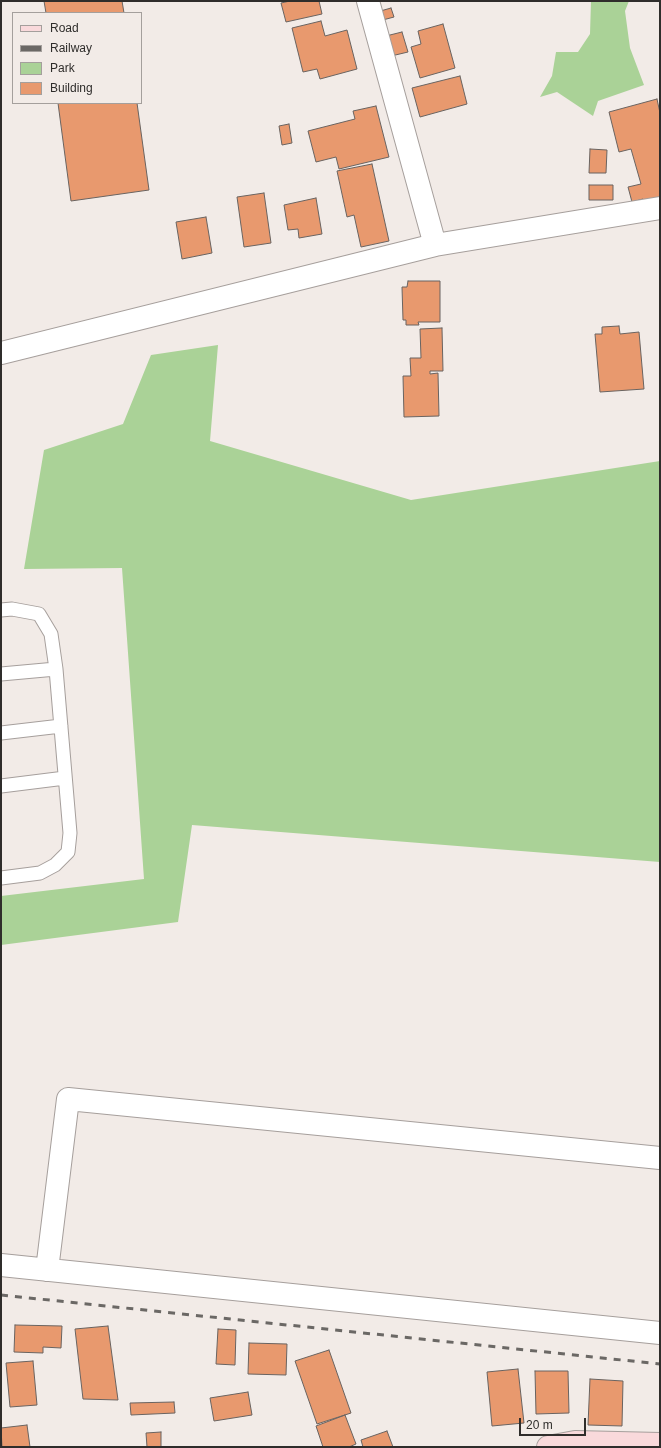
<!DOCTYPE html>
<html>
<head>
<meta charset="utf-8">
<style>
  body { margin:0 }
  #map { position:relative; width:661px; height:1448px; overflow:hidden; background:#f2ebe7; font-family:Arial,sans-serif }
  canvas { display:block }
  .frame { position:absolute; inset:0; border:2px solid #2f2d2b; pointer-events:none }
  .legend { position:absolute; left:12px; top:12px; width:130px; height:92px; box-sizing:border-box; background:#f2ebe7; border:1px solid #a49f9c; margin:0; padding:5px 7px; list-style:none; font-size:12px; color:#2f2d2b }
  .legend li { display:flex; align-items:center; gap:8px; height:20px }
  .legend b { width:20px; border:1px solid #a49f9c }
  .scale { position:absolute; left:519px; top:1418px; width:67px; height:18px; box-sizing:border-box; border:2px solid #2f2d2b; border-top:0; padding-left:5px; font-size:12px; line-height:14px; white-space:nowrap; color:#2f2d2b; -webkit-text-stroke:3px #f2ebe7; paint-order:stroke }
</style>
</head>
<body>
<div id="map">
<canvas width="661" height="1448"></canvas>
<div class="frame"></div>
<ul class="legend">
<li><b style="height:5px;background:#f9d9db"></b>Road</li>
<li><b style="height:5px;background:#6b6865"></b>Railway</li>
<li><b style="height:11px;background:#aad297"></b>Park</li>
<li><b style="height:11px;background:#e8996e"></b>Building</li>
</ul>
<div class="scale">20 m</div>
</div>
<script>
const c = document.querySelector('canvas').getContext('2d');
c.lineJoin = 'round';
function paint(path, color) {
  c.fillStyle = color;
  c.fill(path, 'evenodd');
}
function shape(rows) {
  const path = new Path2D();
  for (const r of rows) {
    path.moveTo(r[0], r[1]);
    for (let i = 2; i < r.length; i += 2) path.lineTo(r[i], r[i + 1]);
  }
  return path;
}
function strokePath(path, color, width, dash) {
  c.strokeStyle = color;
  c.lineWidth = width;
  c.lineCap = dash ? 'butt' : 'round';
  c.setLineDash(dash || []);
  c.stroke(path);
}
const green = shape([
  [591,1,629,1,625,11,630,48,644,85,598,101,593,116,557,92,540,97,552,76,556,52,578,52,590,34],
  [218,345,210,441,411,500,660,461,660,862,192,825,178,922,1,945,1,896,144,879,122,568,24,569,44,450,123,424,151,355]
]);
const building = shape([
  [44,1,122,1,124,13,46,13,44,1],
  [290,1,319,1,322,14,286,22,281,3,290,1],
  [391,8,394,17,379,21,377,12,391,8],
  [321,21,325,36,347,30,357,69,320,79,317,69,303,72,292,28,321,21],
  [443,24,455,68,420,78,411,47,421,44,418,31,443,24],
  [402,32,408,52,387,57,382,37,402,32],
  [460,76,467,104,420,117,412,88,460,76],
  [657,99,660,113,660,200,644,204,643,199,632,202,628,187,641,184,631,149,619,152,609,112,657,99],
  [58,103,137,103,149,190,71,201,58,103],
  [376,106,389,157,339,169,336,157,316,162,308,131,355,119,353,111,376,106],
  [289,124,292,143,282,145,279,126,289,124],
  [590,149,607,150,606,173,589,173,590,149],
  [372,164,389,241,361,247,354,215,347,217,337,171,372,164],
  [589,185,613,185,613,200,589,200,589,185],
  [264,193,271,243,244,247,237,197,264,193],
  [316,198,322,234,299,238,298,229,288,230,284,205,316,198],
  [206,217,212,253,182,259,176,222,206,217],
  [408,281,440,281,440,322,418,322,419,325,406,325,406,320,403,320,402,287,407,287,408,281],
  [619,326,620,334,639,332,644,389,600,392,595,334,602,334,602,327,619,326],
  [442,328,443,371,430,371,430,374,438,373,439,416,404,417,403,376,411,376,410,358,421,358,420,329,442,328],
  [15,1325,62,1326,61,1348,43,1347,43,1353,14,1352,15,1325],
  [108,1326,118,1400,83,1399,75,1329,108,1326],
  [218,1329,236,1330,235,1365,216,1364,218,1329],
  [249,1343,287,1344,286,1375,248,1374,249,1343],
  [329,1350,351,1413,317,1424,295,1361,329,1350],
  [33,1361,37,1405,10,1407,6,1363,33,1361],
  [518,1369,524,1423,492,1426,487,1372,518,1369],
  [535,1371,568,1371,569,1413,536,1414,535,1371],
  [590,1379,623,1381,622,1426,588,1425,590,1379],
  [248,1392,252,1415,214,1421,210,1398,248,1392],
  [174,1402,175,1413,131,1415,130,1403,174,1402],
  [345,1415,356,1444,349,1447,323,1447,316,1426,345,1415],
  [27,1425,30,1447,2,1447,1,1428,27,1425],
  [387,1431,393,1447,363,1447,361,1440,387,1431],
  [161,1432,161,1447,147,1447,146,1433,161,1432]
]);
const lane = shape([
  [1,610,12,609,39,614,51,634,56,669,70,833,68,852,55,865,40,873,1,878],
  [1,674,56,669],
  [1,733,61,726],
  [1,786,65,778]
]);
const street = shape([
  [435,245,660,208],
  [1,353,435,245,368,1],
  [1,1265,660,1333],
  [47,1270,68,1099,660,1158]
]);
const secondary = shape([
  [548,1447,575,1442,660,1444]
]);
const rail = shape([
  [1,1295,660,1364]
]);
paint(green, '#aad297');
paint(building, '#e8996e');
strokePath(building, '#696360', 1);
strokePath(lane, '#a69f9c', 15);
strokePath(street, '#a69f9c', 24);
strokePath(secondary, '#a69f9c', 24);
strokePath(lane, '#fff', 13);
strokePath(street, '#fff', 22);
strokePath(secondary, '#f9d9db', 22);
strokePath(rail, '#6b6865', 3, [7, 7]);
</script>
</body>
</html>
